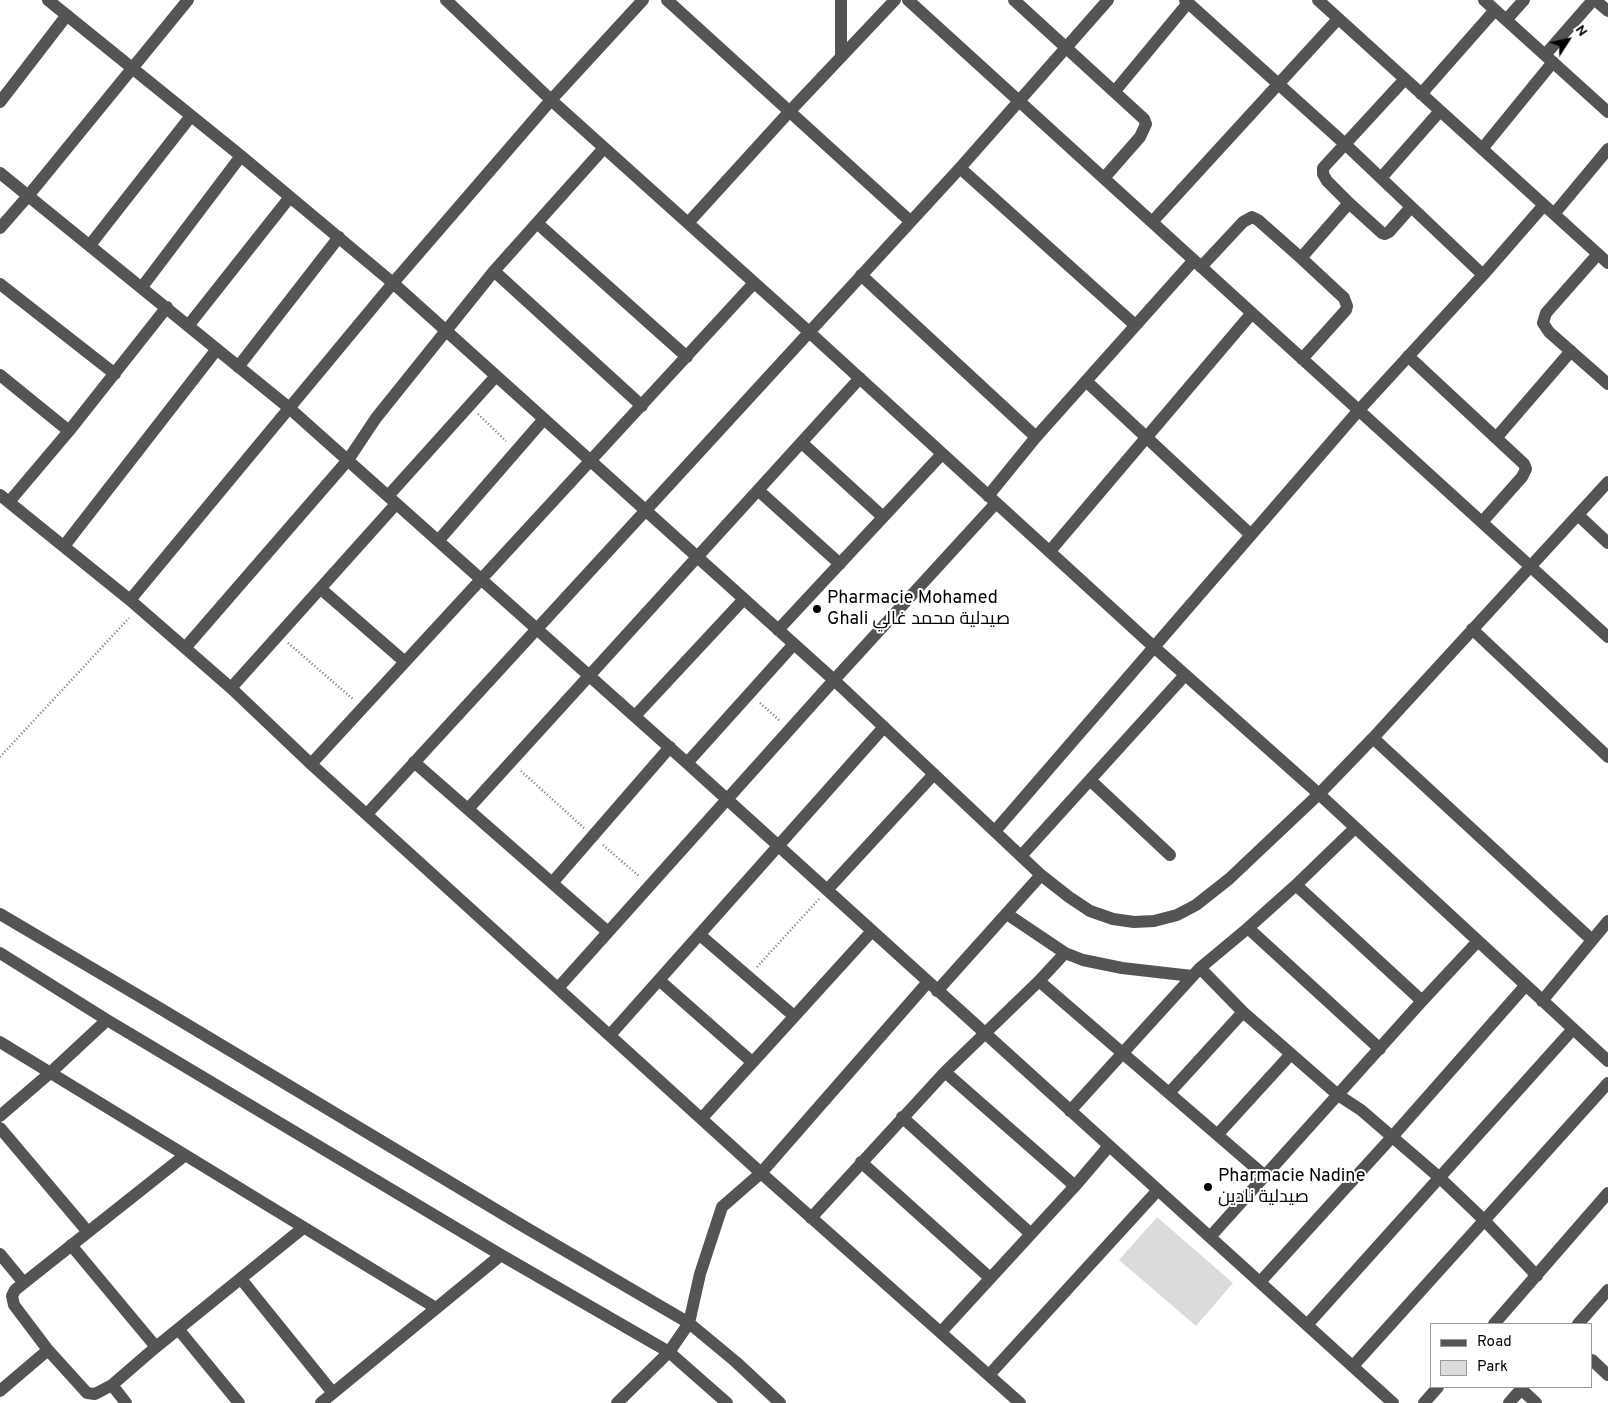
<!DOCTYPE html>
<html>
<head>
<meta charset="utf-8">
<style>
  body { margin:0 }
  #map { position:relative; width:1608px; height:1403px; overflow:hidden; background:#fff; font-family:Overpass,sans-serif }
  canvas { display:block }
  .legend { position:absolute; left:1430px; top:1323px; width:162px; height:65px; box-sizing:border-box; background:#fff; border:1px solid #999; margin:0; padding:6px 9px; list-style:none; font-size:15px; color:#000 }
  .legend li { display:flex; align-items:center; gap:10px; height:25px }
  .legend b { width:25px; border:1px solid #999 }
  .north { position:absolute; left:1543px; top:15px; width:50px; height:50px; -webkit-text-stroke:4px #fff; paint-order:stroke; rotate:55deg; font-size:14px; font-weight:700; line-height:20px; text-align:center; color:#000 }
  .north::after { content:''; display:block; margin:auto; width:18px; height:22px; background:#000; clip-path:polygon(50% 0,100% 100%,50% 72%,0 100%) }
</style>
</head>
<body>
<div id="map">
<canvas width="1608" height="1403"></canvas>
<ul class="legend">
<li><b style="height:6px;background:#545454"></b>Road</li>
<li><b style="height:14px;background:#dbdbdb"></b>Park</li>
</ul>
<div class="north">N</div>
</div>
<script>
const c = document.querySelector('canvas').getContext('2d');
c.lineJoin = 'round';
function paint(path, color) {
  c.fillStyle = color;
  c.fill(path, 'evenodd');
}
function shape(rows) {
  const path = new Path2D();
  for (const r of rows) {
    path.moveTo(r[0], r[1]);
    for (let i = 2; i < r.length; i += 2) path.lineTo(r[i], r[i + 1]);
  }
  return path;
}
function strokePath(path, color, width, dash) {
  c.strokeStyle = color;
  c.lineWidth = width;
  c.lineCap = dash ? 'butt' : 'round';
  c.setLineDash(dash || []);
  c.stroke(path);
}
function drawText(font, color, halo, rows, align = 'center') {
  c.font = font + ' Overpass,Cairo,sans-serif';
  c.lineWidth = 4;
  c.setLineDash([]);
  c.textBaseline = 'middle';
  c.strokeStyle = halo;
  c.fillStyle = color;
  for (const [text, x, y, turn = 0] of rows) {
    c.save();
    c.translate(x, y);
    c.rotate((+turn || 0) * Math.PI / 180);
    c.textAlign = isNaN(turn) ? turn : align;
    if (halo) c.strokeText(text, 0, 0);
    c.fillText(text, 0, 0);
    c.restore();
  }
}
const green = shape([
  [1157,1217,1233,1283,1196,1326,1119,1260]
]);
const path = shape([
  [478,414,506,441],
  [288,643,354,700],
  [760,703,780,721],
  [0,757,129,618],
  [521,771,584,828],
  [603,845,640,877],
  [757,967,819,899]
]);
const minor = shape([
  [48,0,241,156,393,283,834,680,1041,875,1069,897,1090,911,1113,919,1134,922,1154,921,1177,915,1196,905,1229,879,1319,794,1373,738,1608,482],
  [446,0,551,100,808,331,1154,647,1319,794,1608,1061],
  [667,0,910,221],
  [841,0,841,56],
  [908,0,1608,637],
  [1014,0,1144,119,1146,124,1140,137,1104,178],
  [1185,0,1345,144,1483,275],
  [1318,0,1608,263],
  [1484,0,1608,112],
  [1595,0,1608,11],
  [1506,20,1524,0],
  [1545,55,1593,0],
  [1405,79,1323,168,1323,174,1327,181,1349,203,1382,233,1385,234,1389,232,1411,207],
  [1115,91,1188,3],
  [1421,94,1495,10],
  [0,102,67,15],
  [1482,149,1553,62],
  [960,168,1135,325],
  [0,173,288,407,687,763,1393,1403],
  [1381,178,1440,111],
  [1554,214,1608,149],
  [1152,222,1338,19],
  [537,223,687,357],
  [688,223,790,111,895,0],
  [0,228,28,196,188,0],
  [90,245,191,116],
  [1598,254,1546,313,1543,323,1549,332,1608,384],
  [1301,258,1349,203],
  [1201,267,1243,222,1252,217,1258,220,1301,258,1344,298,1347,306,1346,310,1302,359],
  [494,271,642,406],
  [861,275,1036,437],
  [0,284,115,374],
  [142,287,241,156],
  [188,326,290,197],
  [1408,356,1524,464,1526,469,1522,477,1482,522],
  [238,367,339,237],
  [0,375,69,431],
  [1086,381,1251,535],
  [1496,438,1571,351],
  [802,443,883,517],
  [759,491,840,564],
  [0,495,130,600,231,688,311,764,761,1173,1020,1403],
  [388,496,496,376],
  [988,496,1036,437,1194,260],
  [9,502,69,431,167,307],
  [1578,515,1608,543],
  [438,541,544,419],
  [64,546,217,349],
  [1050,551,1252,313],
  [321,589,405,662],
  [130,600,393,283,551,100,643,0],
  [1472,629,1608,757],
  [778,630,942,454],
  [185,648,348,460,376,418,494,271,604,148],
  [231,688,396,504],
  [635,716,744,599],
  [1373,738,1592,940],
  [414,762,608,932],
  [687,763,794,644],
  [311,764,754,283],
  [1090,780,1170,855],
  [468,809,860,378],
  [367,814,960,168,1108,0],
  [995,831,1359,410,1483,275,1544,205],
  [1021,856,1185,675],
  [552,883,670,747],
  [1296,885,1422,1001],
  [827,890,934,774],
  [0,914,156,1006,523,1226,689,1323,736,1362,780,1403],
  [1007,914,1065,953,1083,960,1122,968,1192,976],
  [1248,928,1380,1049],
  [700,935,794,1016],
  [0,953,107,1020,501,1255,669,1352,727,1403],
  [1200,968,1243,1012,1338,1095,1361,1110,1440,1178,1484,1220,1537,1276],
  [659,980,752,1062],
  [1039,981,1265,1176],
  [558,988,834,680,996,503],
  [937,991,1041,875],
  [1542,1001,1608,921],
  [610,1035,884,727],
  [0,1042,436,1308],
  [945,1072,1075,1186],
  [1170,1092,1243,1012],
  [1070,1111,1200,968,1248,928,1296,885,1355,828],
  [0,1116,50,1073,107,1020],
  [902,1117,1031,1234],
  [702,1118,872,931],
  [0,1128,88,1232],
  [1218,1134,1291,1054],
  [184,1156,15,1290,12,1296,14,1305,48,1350,87,1393,95,1394,112,1385,156,1347,303,1228],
  [861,1162,990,1278],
  [811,1218,945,1072,1039,981,1065,953],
  [1210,1237,1422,1001,1478,941],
  [71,1245,156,1347],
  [0,1254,24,1283],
  [241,1279,333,1393],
  [1260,1282,1392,1137,1526,985],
  [1494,1324,1608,1193],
  [1578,1324,1608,1290],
  [1307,1325,1573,1029],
  [179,1330,239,1403],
  [941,1332,1075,1186,1109,1146],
  [1592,1360,1608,1375],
  [1353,1366,1608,1083],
  [989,1375,1158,1190],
  [112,1385,126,1403],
  [1521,1389,1536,1403],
  [0,1391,48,1350],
  [321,1403,501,1255],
  [617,1403,669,1352,689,1323,700,1274,722,1207,761,1173,928,982],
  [1424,1403,1438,1387],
  [1509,1403,1523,1387]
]);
const markers = [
  [817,609,5,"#000"],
  [1208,1187,5,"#000"]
];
const poiNames = [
  ["Pharmacie Mohamed",827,599],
  ["Ghali صيدلية محمد غالي",827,620],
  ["Pharmacie Nadine",1218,1177],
  ["صيدلية نادين",1218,1198]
];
paint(green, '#dbdbdb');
strokePath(path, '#767676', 2.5, [1, 2.5]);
strokePath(minor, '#545454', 12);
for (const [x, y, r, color] of markers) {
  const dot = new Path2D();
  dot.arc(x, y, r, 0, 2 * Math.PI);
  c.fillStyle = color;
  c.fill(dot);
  strokePath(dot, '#fff', 2);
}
drawText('18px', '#000', '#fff', poiNames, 'left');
</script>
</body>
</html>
